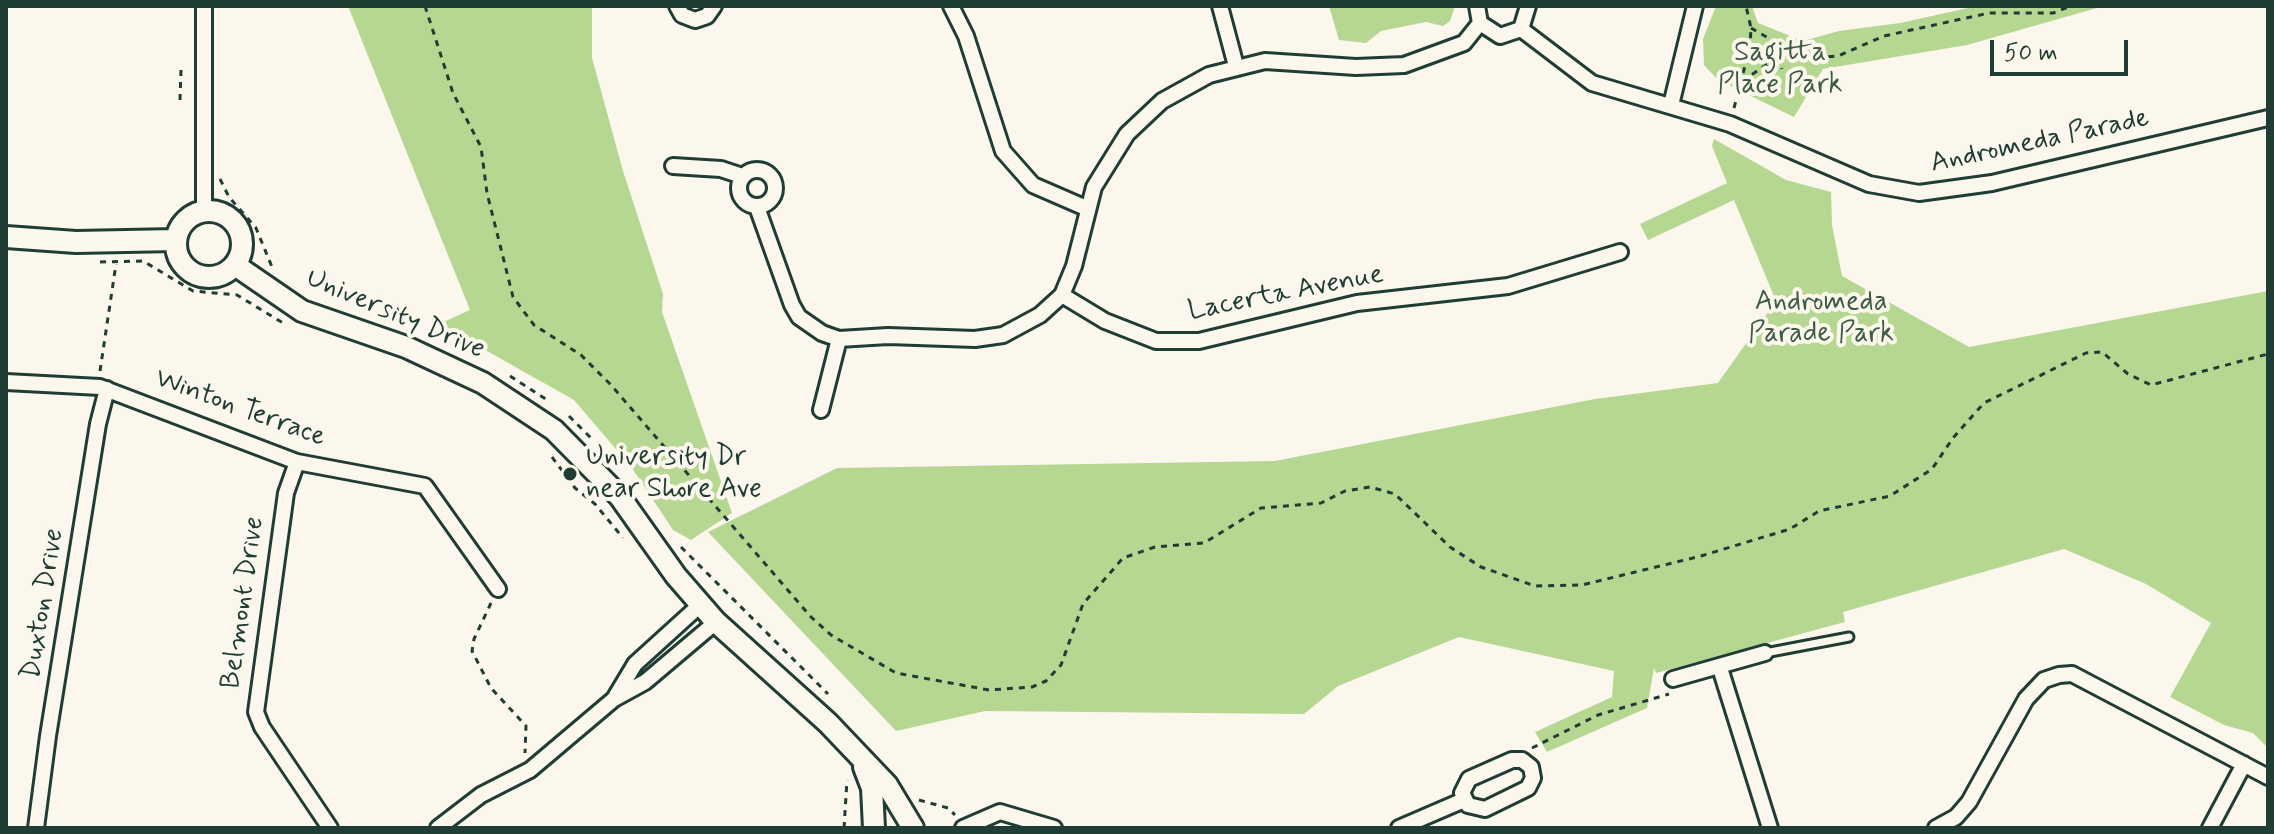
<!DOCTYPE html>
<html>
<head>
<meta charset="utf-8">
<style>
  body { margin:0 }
  #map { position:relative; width:2274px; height:834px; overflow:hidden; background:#fbf7ec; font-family:Mynerve,sans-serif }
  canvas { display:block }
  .frame { position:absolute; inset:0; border:8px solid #1f3d34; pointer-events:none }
  .scale { position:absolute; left:1990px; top:40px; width:138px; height:36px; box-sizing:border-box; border:4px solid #1f3d34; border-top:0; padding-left:10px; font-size:24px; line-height:28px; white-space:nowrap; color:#1f3d34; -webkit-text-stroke:6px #fbf7ec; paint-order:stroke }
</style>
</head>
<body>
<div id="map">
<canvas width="2274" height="834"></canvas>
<div class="frame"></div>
<div class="scale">50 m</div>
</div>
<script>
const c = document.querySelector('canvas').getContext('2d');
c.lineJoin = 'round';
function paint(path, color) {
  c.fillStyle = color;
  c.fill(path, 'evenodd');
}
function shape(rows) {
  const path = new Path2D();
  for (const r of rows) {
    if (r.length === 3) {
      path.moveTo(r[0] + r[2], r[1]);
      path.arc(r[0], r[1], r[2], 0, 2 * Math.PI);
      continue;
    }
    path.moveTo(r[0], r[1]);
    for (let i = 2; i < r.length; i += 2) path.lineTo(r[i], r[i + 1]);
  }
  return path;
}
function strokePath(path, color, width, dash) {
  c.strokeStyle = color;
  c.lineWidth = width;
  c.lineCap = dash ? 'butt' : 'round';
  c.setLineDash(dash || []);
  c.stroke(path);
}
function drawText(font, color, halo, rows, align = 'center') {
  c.font = font + ' Mynerve,sans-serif';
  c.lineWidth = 8;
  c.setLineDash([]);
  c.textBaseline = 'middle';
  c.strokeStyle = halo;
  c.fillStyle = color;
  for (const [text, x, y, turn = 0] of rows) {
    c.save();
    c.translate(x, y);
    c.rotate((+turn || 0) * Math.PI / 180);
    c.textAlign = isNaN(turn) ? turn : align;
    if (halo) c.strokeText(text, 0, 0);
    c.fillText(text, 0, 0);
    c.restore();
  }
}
const green = shape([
  [348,6,592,6,592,58,623,171,663,294,662,312,732,513,691,540,673,530,632,468,574,400,439,324,470,310],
  [1329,6,1455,6,1450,21,1443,26,1426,22,1381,31,1366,43,1339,40],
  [1716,6,1752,6,1758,23,1803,41,1839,31,1900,23,1977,6,2104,6,1967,45,1823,69,1794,117,1718,80,1704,65,1703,39],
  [1714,139,1786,180,1831,192,1832,225,1842,276,1969,347,2268,291,2268,748,2253,733,2224,725,2170,697,2211,623,2146,584,2064,549,1843,612,1845,622,1656,673,1654,668,1647,708,1547,752,1535,732,1612,697,1614,671,1459,637,1338,686,1304,714,985,711,896,731,708,532,837,468,1275,461,1595,399,1718,383,1776,301,1734,200,1648,240,1640,224,1727,183,1712,146]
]);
const path = shape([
  [425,6,453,93,481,147,487,193,513,297,534,325,581,355,611,385,811,617,831,635,896,673,989,690,1032,687,1046,681,1061,665,1083,604,1123,558,1155,547,1204,543,1261,508,1321,503,1345,491,1370,487,1395,494,1450,547,1481,567,1535,586,1582,585,1701,556,1790,529,1819,511,1890,496,1932,469,1953,438,1984,403,2086,353,2102,352,2128,374,2151,385,2268,354],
  [1751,28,1789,50,1823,57,1838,56,1884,36,1989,13,2053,13,2071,6],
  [1777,57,1782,69],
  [1742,81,1789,50],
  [180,100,181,70],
  [1734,108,1750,47,1751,28,1746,6],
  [220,179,229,197,256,228,272,267],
  [100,262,143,261,193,291,237,295,283,323],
  [100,371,116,264],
  [510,376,547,400],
  [569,416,592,439],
  [552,457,575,488,595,504,623,538],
  [681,547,828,694],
  [491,603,474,639,472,651,491,688,526,726,525,753],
  [2267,730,2268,732],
  [1532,748,1598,715,1669,694],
  [919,800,948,808,955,815],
  [844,828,847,780]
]);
const lane = shape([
  [1765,653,1849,637]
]);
const street = shape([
  [204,6,204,211],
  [677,6,682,15,695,20,707,16,714,6],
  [951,6,966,36,1003,151,1033,185,1086,208],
  [1220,6,1236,66],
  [1477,6,1480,23,1500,36,1521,29,1528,6],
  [1521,29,1592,83,1730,124,1869,184,1919,193,1992,183,2268,118],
  [1671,105,1695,6],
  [673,166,721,169,742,176],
  [757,188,18],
  [757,207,792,305,799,317,822,333,839,339,888,336,975,339,1003,335,1040,315,1062,295,1074,266,1094,187,1127,134,1162,101,1209,75,1265,61,1356,67,1404,65,1464,43,1480,23],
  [1062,295,1105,321,1156,341,1199,341,1357,303,1508,286,1620,252],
  [6,382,100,387,297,462,425,486,498,589],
  [821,410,839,339],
  [297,462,286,493,256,712,262,727,330,828],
  [1720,668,1770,828],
  [1673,679,1765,653],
  [614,699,635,664,700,605],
  [1512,760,1522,760,1531,767,1533,778,1528,788,1485,809,1468,805,1462,793,1469,779,1512,760],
  [36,828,48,736,98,424,107,389],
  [438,828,481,795,530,770,614,699,645,682,716,622],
  [963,828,1000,812,1054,828],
  [1399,828,1464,800],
  [1936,828,1956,817,1969,802,2026,699,2044,680,2059,675,2072,674,2268,777],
  [2210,828,2244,764]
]);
const secondary = shape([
  [209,244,33],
  [6,237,76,242,176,240],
  [235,265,302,311,406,347,483,383,554,430,620,497,676,576,716,622,828,723,887,785,913,828],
  [864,767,872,788,874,828]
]);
const markers = [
  [570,474,8,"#1f3d34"]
];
const parkNames = [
  ["Sagitta",1780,54],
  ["Place Park",1780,86],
  ["Andromeda",1821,303],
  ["Parade Park",1821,335]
];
const streetNames = [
  ["Andromeda Parade",2040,142,-12],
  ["Lacerta Avenue",1286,294,-11],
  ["University Drive",395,315,23],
  ["Winton Terrace",240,409,20],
  ["Belmont Drive",244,603,-82],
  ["Duxton Drive",44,604,-81]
];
const poiNames = [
  ["University Dr",586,458],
  ["near Shore Ave",586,490]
];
paint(green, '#b6d791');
strokePath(lane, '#1f3d34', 13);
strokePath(street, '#1f3d34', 20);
strokePath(secondary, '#1f3d34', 26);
strokePath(path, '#1f3d34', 3, [6, 6]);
strokePath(lane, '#fbf7ec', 7);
strokePath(street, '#fbf7ec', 14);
strokePath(secondary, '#fbf7ec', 20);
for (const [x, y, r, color] of markers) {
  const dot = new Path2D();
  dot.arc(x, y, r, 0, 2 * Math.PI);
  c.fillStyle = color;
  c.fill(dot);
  strokePath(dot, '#fbf7ec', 3);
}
drawText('28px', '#3d5c47', '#fbf7ec', parkNames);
drawText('28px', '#1f3d34', '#fbf7ec', streetNames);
drawText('28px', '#1f3d34', '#fbf7ec', poiNames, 'left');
</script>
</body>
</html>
